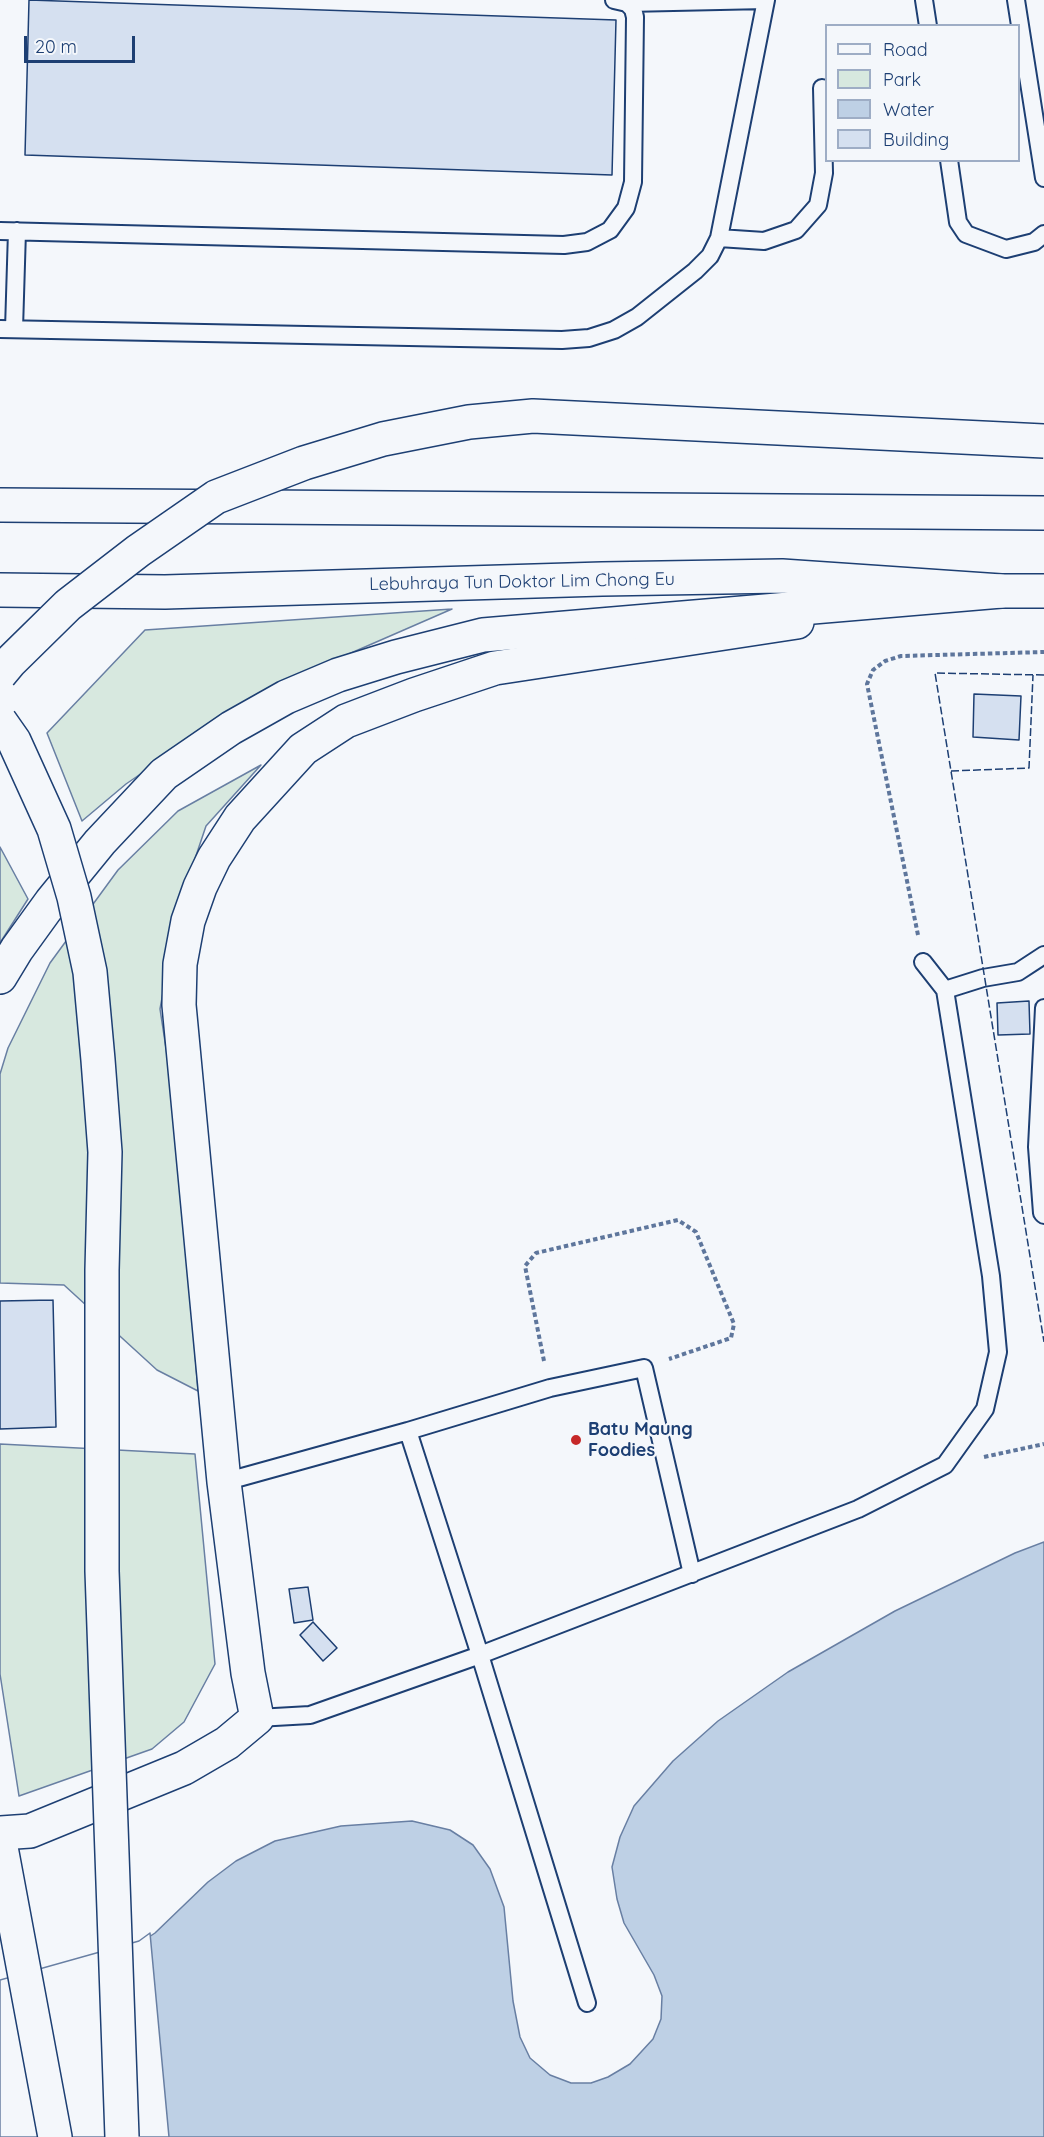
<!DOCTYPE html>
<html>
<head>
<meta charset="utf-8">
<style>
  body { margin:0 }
  #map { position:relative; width:1044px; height:2137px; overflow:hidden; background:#f4f7fb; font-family:Quicksand,sans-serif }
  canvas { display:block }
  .legend { position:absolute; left:825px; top:24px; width:195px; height:138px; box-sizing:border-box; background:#f4f7fb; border:2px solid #9eadc5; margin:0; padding:8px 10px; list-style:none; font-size:18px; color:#1d3f73 }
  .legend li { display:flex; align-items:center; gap:12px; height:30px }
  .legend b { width:30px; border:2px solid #9eadc5 }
  .scale { position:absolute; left:24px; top:36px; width:111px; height:27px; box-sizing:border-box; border:3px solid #1d3f73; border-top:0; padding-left:8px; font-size:18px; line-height:21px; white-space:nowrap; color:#1d3f73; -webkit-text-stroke:4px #f4f7fb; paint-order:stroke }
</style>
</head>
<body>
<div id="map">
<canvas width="1044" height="2137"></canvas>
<ul class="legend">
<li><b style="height:8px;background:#f4f7fb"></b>Road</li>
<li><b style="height:16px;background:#d7e8df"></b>Park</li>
<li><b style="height:16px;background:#bed0e5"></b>Water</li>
<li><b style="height:16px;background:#d5e0f0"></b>Building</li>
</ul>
<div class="scale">20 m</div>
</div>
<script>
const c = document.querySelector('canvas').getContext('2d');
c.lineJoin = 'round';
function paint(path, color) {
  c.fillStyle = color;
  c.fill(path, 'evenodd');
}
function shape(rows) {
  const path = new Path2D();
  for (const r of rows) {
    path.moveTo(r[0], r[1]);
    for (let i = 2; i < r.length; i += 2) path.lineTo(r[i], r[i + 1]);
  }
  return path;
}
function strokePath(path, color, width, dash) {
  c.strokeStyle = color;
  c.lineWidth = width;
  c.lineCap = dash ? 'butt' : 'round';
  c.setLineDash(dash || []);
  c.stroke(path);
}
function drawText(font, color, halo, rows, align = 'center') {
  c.font = font + ' Quicksand,sans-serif';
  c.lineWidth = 4.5;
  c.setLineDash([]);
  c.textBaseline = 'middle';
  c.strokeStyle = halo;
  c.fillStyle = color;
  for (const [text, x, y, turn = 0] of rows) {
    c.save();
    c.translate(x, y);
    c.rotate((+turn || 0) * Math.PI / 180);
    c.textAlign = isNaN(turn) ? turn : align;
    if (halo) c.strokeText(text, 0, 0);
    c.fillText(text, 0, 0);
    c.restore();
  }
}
const green = shape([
  [452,609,257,694,126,784,82,821,47,733,145,630,452,609],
  [261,765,206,826,179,906,160,1009,176,1114,198,1391,157,1370,64,1285,0,1283,0,1074,8,1048,50,963,118,870,178,811,261,765],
  [0,847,28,899,0,943,0,847],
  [0,1444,195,1454,215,1664,184,1722,152,1749,19,1796,0,1674,0,1444]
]);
const water = shape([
  [1044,1542,1044,2137,0,2137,140,1943,155,1933,208,1882,236,1861,275,1841,341,1826,412,1821,450,1830,473,1845,490,1869,504,1907,513,2001,520,2037,530,2058,550,2075,571,2083,591,2083,608,2077,630,2064,653,2039,661,2019,662,1996,654,1975,624,1923,617,1899,612,1867,620,1837,634,1806,673,1761,718,1721,788,1672,895,1611,1015,1553,1044,1542]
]);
const pier = shape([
  [150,1933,169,2137,0,2137,0,1980,139,1941,150,1933]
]);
const building = shape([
  [29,0,616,20,612,175,25,155,29,0],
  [974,694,1021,696,1019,740,973,737,974,694],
  [1029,1001,1030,1034,998,1035,997,1003,1029,1001],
  [53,1300,56,1427,0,1429,0,1301,53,1300],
  [308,1587,313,1620,294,1623,289,1589,308,1587],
  [313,1622,337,1648,323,1661,300,1635,313,1622]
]);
const path = shape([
  [918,935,867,684,873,670,885,661,901,656,1044,652],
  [544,1361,525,1266,536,1253,678,1220,696,1232,734,1324,731,1338,669,1359],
  [984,1457,1044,1444]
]);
const service = shape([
  [924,0,928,26],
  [1016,0,1044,178],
  [949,160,958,222,966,234,1006,249,1034,242,1044,234],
  [0,231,564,245,587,242,610,230,626,208,633,182,635,17,633,9,627,3],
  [719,238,764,241,796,230,818,205,824,173,822,88],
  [0,329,562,340,589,338,614,330,637,317,695,271,710,256,719,238,766,0,627,3,614,0],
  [14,329,17,231],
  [945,990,983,978,1018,972,1044,955],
  [1044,1008,1037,1147,1042,1213,1044,1215],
  [408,1431,550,1388,644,1368,692,1574],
  [224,1482,408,1431,480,1655,587,2003],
  [257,1718,310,1715,480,1655,858,1509,945,1465,985,1409,998,1352,991,1276,945,990,923,962]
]);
const tertiary = shape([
  [0,1833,30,1831,184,1768,227,1743,257,1718,248,1673,224,1482,179,1005,180,964,188,921,200,887,214,858,240,818,303,749,346,721,414,695,495,668,797,622]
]);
const trunk = shape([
  [0,505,1044,513],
  [0,590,165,592,602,579,782,576,1001,591,1044,591]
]);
const motorway = shape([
  [0,977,17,949,51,902,100,842,164,774,231,728,286,697,338,675,396,657,483,635,1001,591],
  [0,1842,55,2137]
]);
const motorwayBridge = shape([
  [0,674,10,662,68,605,138,551,216,497,304,463,383,439,469,422,533,416,1044,441],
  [0,721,14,741,54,829,74,897,90,972,98,1060,105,1152,102,1270,102,1571,122,2137]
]);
const fence = shape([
  [1044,675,935,673,1044,1342],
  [951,771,1029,768,1033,675]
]);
const markers = [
  [576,1440,6,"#c62828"]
];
const streetNames = [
  ["Lebuhraya Tun Doktor Lim Chong Eu",522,582,-1]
];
const poiNames = [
  ["Batu Maung",588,1430],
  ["Foodies",588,1451]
];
paint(green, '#d7e8df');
strokePath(green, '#687fa3', 1.5);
paint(water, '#bed0e5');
strokePath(water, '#687fa3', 1.5);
paint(pier, '#f4f7fb');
strokePath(pier, '#687fa3', 1.5);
paint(building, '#d5e0f0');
strokePath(building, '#1d3f73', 1.5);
strokePath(service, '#1d3f73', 20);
strokePath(tertiary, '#1d3f73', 36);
strokePath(trunk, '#1d3f73', 36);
strokePath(motorway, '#1d3f73', 36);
strokePath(path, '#5e769c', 4, [4.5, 3]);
strokePath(service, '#f4f7fb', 16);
strokePath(tertiary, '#f4f7fb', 33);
strokePath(trunk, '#f4f7fb', 33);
strokePath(motorway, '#f4f7fb', 33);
strokePath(motorwayBridge, '#1d3f73', 36, []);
strokePath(motorwayBridge, '#f4f7fb', 33);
strokePath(fence, '#1d3f73', 1.5, [8, 3]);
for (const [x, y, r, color] of markers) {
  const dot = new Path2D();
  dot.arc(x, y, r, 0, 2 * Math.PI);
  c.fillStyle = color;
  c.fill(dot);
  strokePath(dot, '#f4f7fb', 2);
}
drawText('18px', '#1d3f73', '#f4f7fb', streetNames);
drawText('bold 18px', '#1d3f73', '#f4f7fb', poiNames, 'left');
</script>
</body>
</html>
